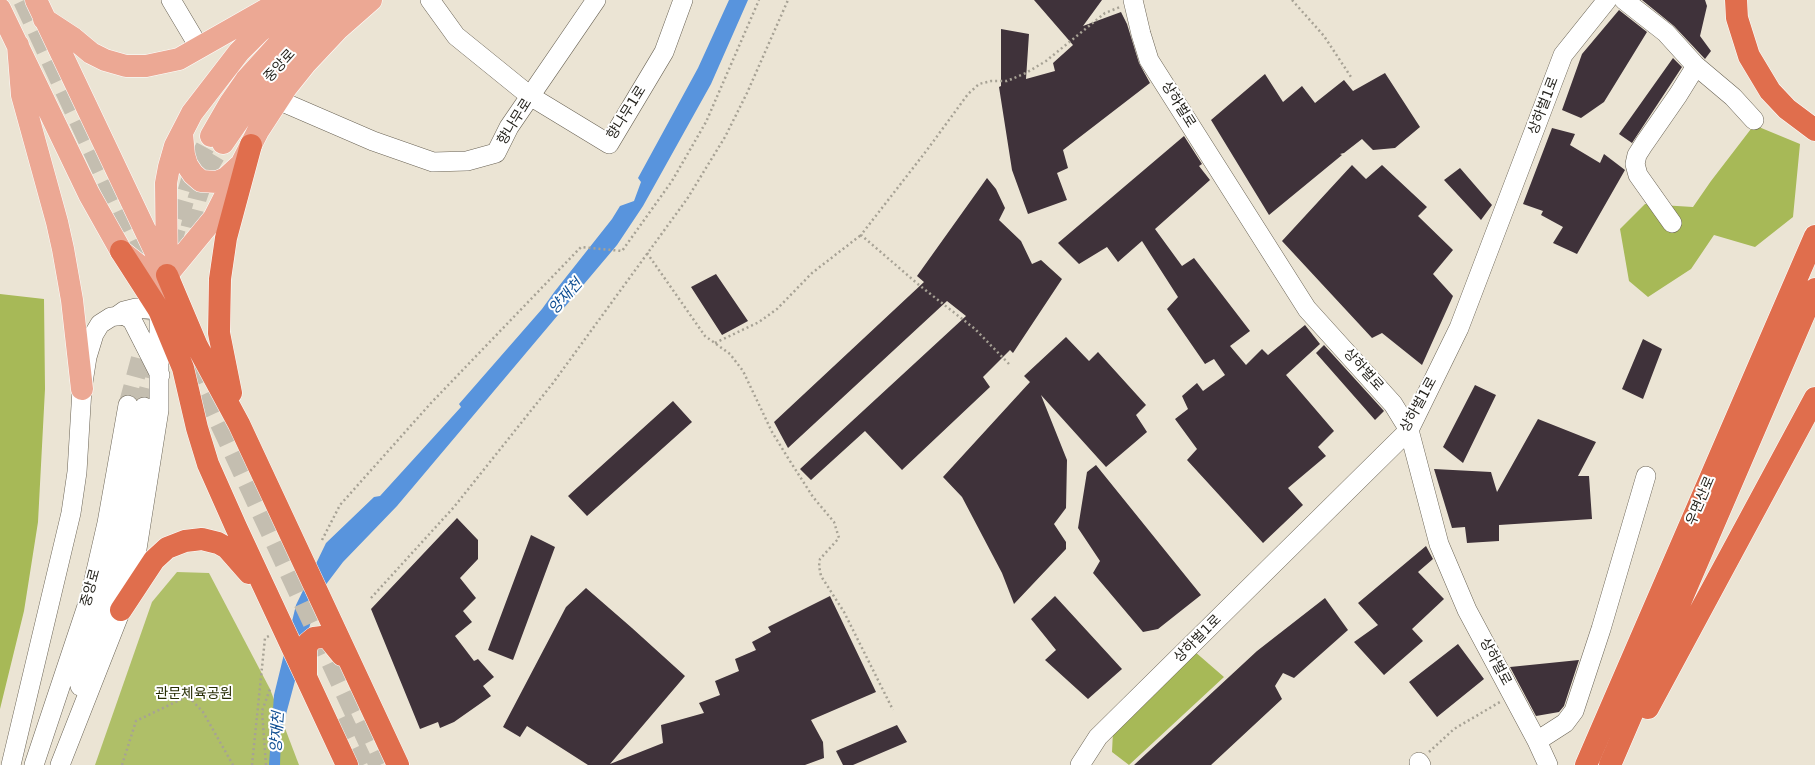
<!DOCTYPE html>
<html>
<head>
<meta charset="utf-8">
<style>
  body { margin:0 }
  canvas { display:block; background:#ebe4d4 }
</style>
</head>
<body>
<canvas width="1815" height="765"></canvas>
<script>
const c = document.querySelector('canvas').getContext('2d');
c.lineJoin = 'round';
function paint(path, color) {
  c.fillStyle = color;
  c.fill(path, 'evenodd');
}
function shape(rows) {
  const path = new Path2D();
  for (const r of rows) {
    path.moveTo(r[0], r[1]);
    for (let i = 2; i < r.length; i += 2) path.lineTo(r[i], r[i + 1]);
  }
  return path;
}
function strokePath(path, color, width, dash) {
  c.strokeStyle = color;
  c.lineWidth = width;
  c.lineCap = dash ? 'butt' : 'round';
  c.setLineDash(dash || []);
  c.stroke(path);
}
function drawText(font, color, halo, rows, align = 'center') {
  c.font = font + ' "DejaVu Sans","Noto Sans KR",sans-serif';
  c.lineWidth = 4;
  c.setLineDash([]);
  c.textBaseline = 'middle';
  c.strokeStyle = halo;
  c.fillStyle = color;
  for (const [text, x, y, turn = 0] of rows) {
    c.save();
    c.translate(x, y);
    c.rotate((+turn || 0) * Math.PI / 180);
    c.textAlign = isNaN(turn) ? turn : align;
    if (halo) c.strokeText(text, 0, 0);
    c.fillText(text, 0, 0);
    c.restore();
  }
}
const green = shape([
  [177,572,209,573,270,689,299,765,95,765,152,602]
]);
const forest = shape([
  [1754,125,1800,144,1793,217,1755,247,1714,235,1691,269,1648,297,1629,281,1620,229,1645,204,1693,207,1711,181],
  [0,294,44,299,45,389,38,522,24,611,0,709],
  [1194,651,1224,677,1129,765,1112,752,1113,731]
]);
const water = shape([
  [729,0,748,0,711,84,643,206,617,245,397,506,343,562,318,595,281,733,280,765,269,765,274,695,296,605,326,543,374,497,380,496,461,407,459,404,542,309,555,291,612,219,620,206,634,201,641,182,638,178,698,68]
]);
const building = shape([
  [1034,0,1102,0,1083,26,1121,12,1127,24,1139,63,1150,83,1063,150,1068,168,1057,173,1067,200,1028,214,1012,170,999,87,1001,86,1001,29,1029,34,1026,79,1055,71,1053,63,1073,45],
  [1642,0,1705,0,1707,6,1700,36,1711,51,1705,59,1674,26],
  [1619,10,1647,32,1604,102,1581,118,1562,110,1582,54],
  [1673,58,1682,67,1632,143,1619,134],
  [1385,73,1420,127,1395,148,1373,150,1362,139,1344,153,1340,154,1342,155,1269,215,1211,120,1265,74,1283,102,1302,86,1315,103,1344,80,1353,91],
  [1552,128,1575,134,1570,145,1600,163,1604,154,1625,170,1577,254,1553,243,1563,227,1541,215,1543,211,1523,204],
  [1184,136,1202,164,1199,166,1210,180,1155,229,1182,266,1194,258,1250,331,1230,346,1246,365,1262,349,1268,355,1305,325,1320,344,1286,375,1334,431,1318,447,1326,456,1288,488,1303,505,1263,543,1187,460,1197,449,1175,419,1188,409,1182,396,1197,383,1203,391,1225,375,1214,359,1205,364,1167,309,1178,297,1142,241,1118,262,1107,247,1079,264,1058,243],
  [1352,165,1366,179,1382,165,1427,207,1418,216,1453,250,1433,274,1453,296,1422,365,1382,333,1372,338,1282,241],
  [1460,168,1492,205,1481,220,1444,180],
  [987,178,996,189,1005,208,999,220,1021,241,1032,264,1041,260,1062,279,1013,353,1010,350,983,377,990,387,902,470,865,431,811,480,800,469,966,316,947,301,788,448,774,422,924,282,917,276],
  [716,274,748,321,722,335,691,287],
  [1066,337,1089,361,1098,352,1146,405,1136,415,1147,432,1106,467,1041,395,1067,460,1066,508,1054,524,1066,542,1066,549,1014,604,1002,573,962,497,943,477,1030,382,1024,376],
  [1643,339,1662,349,1643,399,1622,389],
  [1324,345,1384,411,1375,420,1316,353],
  [1475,385,1496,395,1463,463,1443,447],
  [673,401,692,422,587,516,568,496],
  [1538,419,1596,442,1578,476,1589,476,1592,519,1499,525,1499,541,1467,543,1465,527,1452,528,1434,469,1491,472,1497,492],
  [1096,465,1201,595,1158,629,1143,632,1093,573,1100,561,1078,528,1087,472],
  [457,518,478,540,478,559,460,578,476,598,463,611,472,622,455,636,474,661,478,659,494,677,483,686,491,696,454,722,440,728,438,722,420,729,371,609],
  [531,535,555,547,513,660,488,650],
  [1426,546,1433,559,1418,572,1444,599,1412,629,1423,641,1384,675,1354,642,1378,625,1358,603],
  [586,588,632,628,685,676,610,764,663,743,661,725,704,713,699,703,720,695,715,681,739,671,735,659,756,650,752,642,771,632,768,627,830,596,876,692,811,720,823,742,824,758,805,765,588,765,527,726,520,737,503,727,566,607],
  [1055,596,1122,669,1088,699,1045,660,1056,650,1031,619],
  [1325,598,1348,630,1294,678,1283,673,1275,686,1282,699,1211,765,1134,765,1257,651],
  [1458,644,1484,679,1437,717,1409,682],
  [1579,660,1564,706,1559,712,1536,716,1510,667],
  [897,725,907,742,853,765,843,765,836,751]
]);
const minorTunnel = shape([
  [171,247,191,178,197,162,211,136],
  [183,256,197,199,207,170,223,143],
  [128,405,156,300],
  [144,407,156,361]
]);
const highwayTunnel = shape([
  [24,0,154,280],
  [179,333,380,765],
  [341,718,363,765]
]);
const path = shape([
  [1292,0,1324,36,1351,77],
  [647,253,705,336,730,354,743,371,772,432,788,458,813,497,834,522,839,538,820,559,819,566,821,576,844,612,893,710],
  [715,343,759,322,777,309,812,273,861,235],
  [1009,364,975,329,919,285,861,235,927,150,968,94,979,84,991,81,1007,81,1026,73,1046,61,1105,13,1120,7],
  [322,540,340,505,431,403,581,247,622,251,672,181,706,122,759,0],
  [371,598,454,507,553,383,687,199,725,137,747,93,788,0],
  [1429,752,1454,729,1500,702],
  [122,765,136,721,188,696,203,712,233,765],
  [252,765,265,638,269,636],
  [266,765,262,711,270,689]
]);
const minor = shape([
  [171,0,199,47],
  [430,0,456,36,530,96,609,144,664,52,683,0],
  [1133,0,1141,34,1149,60,1307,309,1393,404,1409,430,1439,544,1467,610,1537,741,1548,765],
  [1624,0,1666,33,1695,65,1733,97,1754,120],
  [278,100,373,141,433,162,467,161,496,153,509,127,596,0],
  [1672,223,1638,175,1635,164,1637,155,1644,144,1678,95,1696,66],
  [80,686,120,544,129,502,144,407],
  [1537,741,1565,723,1574,711,1601,629,1646,476],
  [1419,762,1421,765],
  [11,765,71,513,77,472,82,389,87,357,94,334,100,324,111,317,117,316,124,315,132,320,160,375],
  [34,765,90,597,107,523,128,405],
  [60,765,121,610,137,549,159,410,159,310,136,308,124,311,117,316],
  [1080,765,1098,737,1409,430,1459,328,1563,55,1607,0]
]);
const major = shape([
  [36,0,164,270],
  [0,9,89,194,121,251,145,270,167,275],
  [44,19,73,38,91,53,105,60,126,66,146,66,179,59,274,5],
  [18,45,22,95,57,222,63,249,72,300,82,389],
  [182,134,184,155,187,165,193,174,201,181,217,182,226,178,239,166],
  [211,136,230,103,246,80,285,37,325,0],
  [223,143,265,82,314,30,338,7,350,0],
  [167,275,214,218,258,131,286,88,306,63,338,29,371,0],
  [159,310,167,275,166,183,169,167,175,146,192,113,239,52,260,31,300,0]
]);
const highway = shape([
  [1736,0,1737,18,1749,56,1770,91,1787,109,1815,130],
  [121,251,159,310,183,368,197,428,208,464,236,527,347,765],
  [167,275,197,346,239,424,398,765],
  [231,393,219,333,220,279,226,238,251,145],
  [121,610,154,560,167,548,185,541,202,539,218,543,227,548,249,573],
  [306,674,306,650,308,643,314,638,322,637,329,639,342,655],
  [1648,708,1815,398],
  [1586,765,1815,236],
  [1610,765,1815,289]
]);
const streetNames = [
  ["중앙로",280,66,-48],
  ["상하벌로",1178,105,58],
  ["상하벌1로",1544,106,-69],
  ["향나무1로",627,113,-58],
  ["향나무로",515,122,-58],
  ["상하벌로",1363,370,48],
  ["상하벌1로",1419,405,-61],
  ["우면산로",1701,501,-67],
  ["중앙로",91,588,-75],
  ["상하벌1로",1198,639,-45],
  ["상하벌로",1495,662,62]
];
const parkNames = [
  ["관문체육공원",194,694]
];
const waterNames = [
  ["양재천",566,297,-48],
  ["양재천",278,732,-86]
];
paint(green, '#afbf68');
paint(forest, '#a7b957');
paint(water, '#5894dd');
paint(building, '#3f323a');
strokePath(minorTunnel, '#c4beb0', 19, [19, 10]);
strokePath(highwayTunnel, '#c4beb0', 22, [22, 11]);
strokePath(minor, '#6a6355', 20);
strokePath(major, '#fff', 23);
strokePath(highway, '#fff', 23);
strokePath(path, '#a7a295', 2.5, [2, 3]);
strokePath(minor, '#fff', 19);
strokePath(major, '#eca894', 22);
strokePath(highway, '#e06e4d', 22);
drawText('14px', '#27251f', '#fff', streetNames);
drawText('14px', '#272d03', '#fff', parkNames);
drawText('italic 15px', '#135193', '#fff', waterNames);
</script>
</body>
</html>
